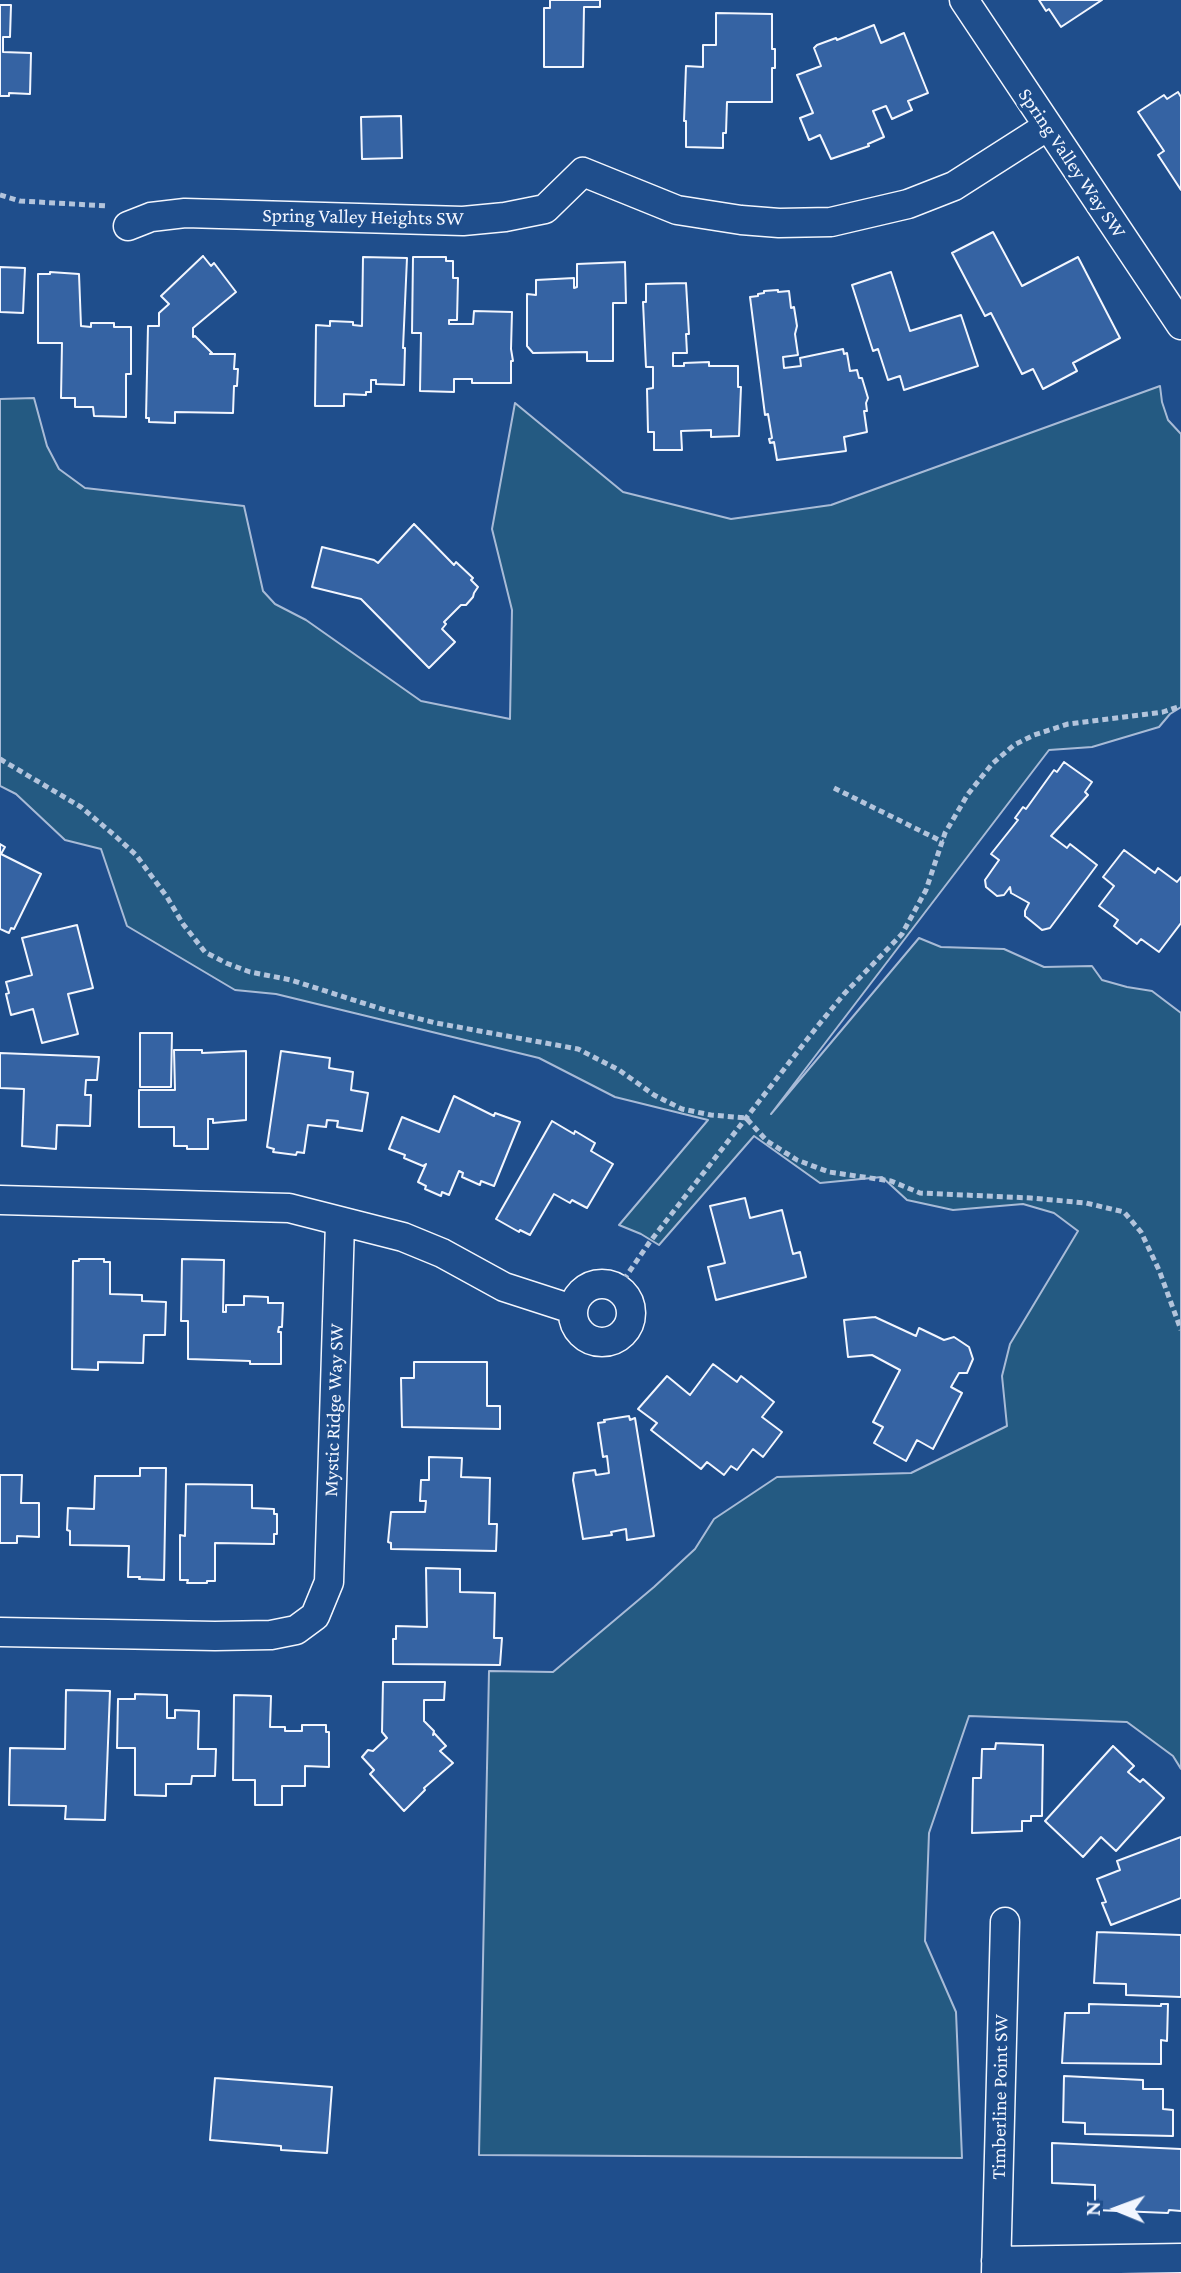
<!DOCTYPE html>
<html>
<head>
<meta charset="utf-8">
<style>
  body { margin:0 }
  #map { position:relative; width:1181px; height:2273px; overflow:hidden; background:#1f4e8c; font-family:"Crimson Pro",serif }
  canvas { display:block }
  .north { position:absolute; left:1077px; top:2169px; width:80px; height:80px; -webkit-text-stroke:6px #1f4e8c; paint-order:stroke; rotate:271deg; font-size:22px; font-weight:700; line-height:32px; text-align:center; color:#f2f6ff }
  .north::after { content:''; display:block; margin:auto; width:28px; height:36px; background:#f2f6ff; clip-path:polygon(50% 0,100% 100%,50% 72%,0 100%) }
</style>
</head>
<body>
<div id="map">
<canvas width="1181" height="2273"></canvas>
<div class="north">N</div>
</div>
<script>
const c = document.querySelector('canvas').getContext('2d');
c.lineJoin = 'round';
function paint(path, color) {
  c.fillStyle = color;
  c.fill(path, 'evenodd');
}
function shape(rows) {
  const path = new Path2D();
  for (const r of rows) {
    if (r.length === 3) {
      path.moveTo(r[0] + r[2], r[1]);
      path.arc(r[0], r[1], r[2], 0, 2 * Math.PI);
      continue;
    }
    path.moveTo(r[0], r[1]);
    for (let i = 2; i < r.length; i += 2) path.lineTo(r[i], r[i + 1]);
  }
  return path;
}
function strokePath(path, color, width, dash) {
  c.strokeStyle = color;
  c.lineWidth = width;
  c.lineCap = dash ? 'butt' : 'round';
  c.setLineDash(dash || []);
  c.stroke(path);
}
function drawText(font, color, halo, rows, align = 'center') {
  c.font = font + ' "Crimson Pro",serif';
  c.lineWidth = 6;
  c.setLineDash([]);
  c.textBaseline = 'middle';
  c.strokeStyle = halo;
  c.fillStyle = color;
  for (const [text, x, y, turn = 0] of rows) {
    c.save();
    c.translate(x, y);
    c.rotate((+turn || 0) * Math.PI / 180);
    c.textAlign = isNaN(turn) ? turn : align;
    if (halo) c.strokeText(text, 0, 0);
    c.fillText(text, 0, 0);
    c.restore();
  }
}
const green = shape([
  [1160,386,1162,402,1168,420,1181,434,1181,707,1170,714,1159,727,1092,747,1049,750,771,1114,919,938,941,947,1004,949,1044,967,1092,966,1102,980,1127,987,1152,991,1181,1013,1181,1769,1173,1756,1127,1722,969,1716,929,1833,925,1941,956,2012,962,2158,479,2155,489,1671,553,1672,654,1587,695,1549,714,1519,777,1477,911,1473,1007,1426,1002,1376,1010,1344,1078,1231,1054,1213,1023,1204,953,1210,907,1200,882,1177,820,1183,754,1136,659,1245,641,1234,619,1225,708,1120,615,1097,539,1058,276,994,235,990,127,926,101,849,65,840,16,794,0,786,0,399,34,398,47,446,59,469,85,488,244,506,263,591,275,604,306,620,421,701,510,719,512,610,492,529,515,403,623,492,731,519,831,505,1160,386]
]);
const building = shape([
  [550,0,600,0,600,7,584,7,583,67,544,67,544,8,550,8,550,0],
  [1039,0,1102,0,1061,27,1049,9,1046,11,1039,0],
  [0,5,11,5,10,37,3,37,3,52,31,53,30,94,9,93,9,96,0,96,0,5],
  [716,13,772,14,772,49,775,49,775,68,772,68,772,102,727,102,726,133,723,133,723,148,686,147,686,121,684,121,686,66,703,67,703,45,716,45,716,13],
  [874,25,881,43,904,33,928,93,908,101,912,110,892,119,886,106,873,111,884,137,868,144,869,146,831,159,820,135,809,140,800,118,813,113,797,75,821,66,814,48,817,45,836,38,837,40,874,25],
  [1178,92,1181,97,1181,190,1158,155,1164,151,1138,112,1164,95,1167,99,1178,92],
  [401,116,402,158,362,159,361,117,401,116],
  [993,232,1022,286,1078,257,1120,338,1073,363,1077,371,1043,389,1033,369,1022,374,991,313,985,316,952,253,993,232],
  [203,256,211,266,214,263,236,292,193,328,193,337,195,336,212,353,210,354,235,354,234,369,238,369,237,386,234,386,233,413,175,412,175,423,149,422,149,418,146,418,148,326,159,326,159,313,169,304,161,296,203,256],
  [363,257,407,258,403,348,405,348,404,385,376,384,376,380,371,380,371,392,366,392,366,395,344,394,344,406,315,406,316,325,330,326,330,321,353,322,353,325,362,326,363,257],
  [413,257,446,257,446,261,453,261,453,278,458,278,457,320,449,320,449,324,473,324,474,311,512,312,511,349,513,361,511,361,511,383,472,383,472,379,454,379,454,392,420,391,421,333,412,333,413,257],
  [625,262,626,303,613,303,613,361,587,361,587,352,533,353,527,346,527,294,536,295,536,280,574,278,574,288,577,287,577,264,625,262],
  [0,267,25,268,23,313,0,312,0,267],
  [50,272,79,274,81,326,91,327,91,323,114,323,114,327,131,327,131,374,126,374,126,417,94,416,93,407,75,407,75,398,61,398,62,343,38,343,38,274,50,274,50,272],
  [891,272,910,331,961,315,978,366,904,390,900,376,888,380,878,349,873,351,852,285,891,272],
  [686,283,689,334,686,334,687,353,673,353,673,366,684,366,684,363,709,362,709,366,738,366,738,387,741,387,739,436,711,437,711,430,681,431,682,450,654,450,654,432,648,432,647,389,653,388,653,367,646,367,643,302,646,302,646,284,686,283],
  [778,290,778,292,789,291,791,308,794,307,797,326,795,334,798,355,783,357,784,368,801,366,800,358,843,349,844,354,847,353,850,371,857,370,859,378,862,378,868,398,866,403,867,411,864,411,867,432,844,437,846,451,777,460,774,442,770,443,769,439,772,438,768,414,765,415,750,297,758,296,758,294,764,293,764,291,778,290],
  [414,524,454,565,456,562,473,578,471,580,478,587,474,593,473,597,466,605,461,605,444,622,446,624,442,629,455,642,429,668,361,599,312,587,322,547,374,560,378,563,414,524],
  [1064,762,1092,782,1085,792,1088,795,1051,836,1067,848,1070,844,1097,865,1050,928,1042,930,1025,916,1025,911,1029,903,1011,893,1010,887,1004,895,997,896,986,887,985,880,999,860,991,854,1018,820,1015,818,1023,807,1026,809,1054,770,1057,772,1064,762],
  [0,844,5,847,1,854,41,874,14,929,11,928,9,933,0,929,0,844],
  [1124,850,1155,873,1158,868,1177,882,1181,877,1181,923,1159,952,1141,939,1137,944,1114,926,1118,920,1099,906,1114,886,1103,877,1124,850],
  [77,925,93,988,68,994,78,1034,42,1043,33,1009,11,1015,6,994,9,993,6,982,32,975,22,938,77,925],
  [140,1033,172,1033,171,1087,140,1087,140,1033],
  [174,1050,202,1050,202,1053,246,1051,246,1120,213,1123,213,1119,208,1119,208,1149,187,1149,187,1146,174,1146,174,1127,139,1127,139,1090,175,1090,174,1050],
  [281,1051,330,1058,329,1068,353,1072,351,1090,368,1093,362,1131,337,1127,338,1121,327,1120,326,1127,308,1125,304,1153,297,1152,296,1155,273,1152,274,1149,267,1147,281,1051],
  [0,1053,99,1057,97,1080,86,1080,85,1095,91,1095,90,1126,57,1125,56,1149,22,1146,24,1089,0,1088,0,1053],
  [454,1096,494,1116,495,1113,520,1122,494,1186,481,1181,480,1185,462,1177,463,1173,459,1171,449,1195,442,1192,441,1196,425,1189,426,1186,418,1182,426,1164,423,1166,404,1158,405,1155,389,1149,402,1117,439,1132,454,1096],
  [552,1121,574,1134,575,1131,595,1143,591,1151,613,1164,587,1208,572,1200,570,1203,554,1194,530,1235,520,1230,519,1232,496,1219,552,1121],
  [745,1198,750,1218,782,1210,793,1254,800,1252,806,1277,716,1300,708,1267,725,1263,710,1206,745,1198],
  [79,1259,104,1259,104,1262,110,1262,110,1294,142,1295,142,1301,166,1302,165,1335,144,1335,143,1363,98,1362,98,1370,72,1369,73,1261,79,1261,79,1259],
  [182,1259,224,1260,223,1312,226,1312,226,1305,244,1305,244,1296,268,1297,268,1303,283,1303,282,1327,279,1327,278,1332,281,1332,281,1364,250,1364,250,1361,188,1359,188,1321,181,1321,182,1259],
  [875,1317,916,1336,919,1328,944,1340,954,1337,969,1347,973,1359,967,1373,959,1373,951,1387,962,1393,933,1449,917,1440,906,1461,874,1443,883,1427,873,1422,900,1370,872,1355,848,1357,844,1320,875,1317],
  [414,1362,487,1362,487,1406,500,1406,500,1429,402,1427,401,1378,414,1378,414,1362],
  [713,1364,737,1382,741,1376,774,1402,762,1417,782,1432,763,1457,753,1449,737,1470,731,1466,724,1475,707,1462,701,1469,651,1430,657,1423,638,1409,667,1376,690,1395,713,1364],
  [629,1416,630,1420,635,1418,654,1536,627,1540,626,1529,611,1532,612,1535,583,1539,573,1480,574,1473,595,1470,596,1475,609,1473,607,1456,603,1457,598,1423,605,1422,604,1420,629,1416],
  [429,1457,462,1458,461,1477,490,1478,489,1524,497,1524,496,1551,391,1549,391,1543,388,1542,391,1512,425,1512,426,1501,420,1501,421,1480,429,1480,429,1457],
  [140,1468,166,1468,164,1580,139,1579,140,1577,128,1577,129,1546,70,1545,70,1531,67,1530,68,1508,94,1509,95,1476,140,1476,140,1468],
  [0,1475,22,1475,21,1503,39,1503,39,1537,17,1536,17,1543,0,1543,0,1475],
  [186,1484,252,1485,252,1508,274,1509,274,1514,277,1514,277,1534,274,1534,274,1544,215,1543,215,1581,207,1581,207,1583,187,1583,188,1580,180,1580,180,1535,185,1536,186,1484],
  [426,1568,460,1569,460,1592,495,1593,494,1638,502,1638,500,1665,393,1664,393,1639,396,1639,396,1626,427,1627,426,1568],
  [383,1682,445,1682,444,1700,424,1700,424,1721,434,1731,433,1735,434,1733,446,1746,440,1751,453,1763,424,1788,425,1790,404,1811,370,1774,374,1770,362,1757,368,1750,373,1751,387,1738,382,1732,383,1682],
  [66,1690,110,1691,105,1820,65,1819,66,1806,9,1805,10,1748,65,1749,66,1690],
  [135,1694,167,1695,167,1718,175,1718,175,1710,199,1711,198,1749,216,1749,215,1776,192,1776,191,1784,166,1784,166,1796,135,1795,135,1748,117,1748,118,1699,135,1699,135,1694],
  [234,1695,271,1696,270,1727,285,1727,285,1731,302,1731,302,1725,326,1725,326,1732,329,1732,329,1767,305,1766,305,1786,282,1786,282,1805,255,1805,255,1780,233,1780,234,1695],
  [996,1743,1043,1745,1042,1816,1031,1816,1031,1821,1022,1821,1022,1831,972,1833,973,1778,981,1778,982,1749,995,1749,996,1743],
  [1113,1746,1134,1766,1128,1772,1140,1782,1143,1779,1164,1798,1116,1851,1101,1837,1083,1857,1045,1821,1113,1746],
  [1181,1837,1181,1898,1111,1925,1102,1903,1106,1902,1097,1879,1120,1870,1117,1861,1181,1837],
  [1097,1932,1181,1935,1181,1997,1126,1995,1126,1984,1094,1983,1097,1932],
  [1089,2004,1161,2006,1161,2004,1168,2004,1167,2041,1161,2040,1161,2064,1062,2063,1065,2013,1089,2013,1089,2004],
  [1064,2076,1143,2080,1143,2089,1163,2089,1163,2109,1173,2110,1173,2136,1085,2134,1085,2123,1063,2122,1064,2076],
  [215,2078,332,2087,327,2153,281,2150,281,2146,210,2140,215,2078],
  [1052,2143,1181,2149,1181,2211,1169,2210,1168,2213,1095,2210,1095,2185,1052,2183,1052,2143]
]);
const path = shape([
  [0,195,20,201,108,206],
  [0,759,81,807,113,834,136,855,167,897,183,924,205,952,226,963,250,972,291,980,388,1011,436,1023,578,1049,619,1070,654,1095,682,1109,711,1115,746,1118,767,1141,797,1160,829,1172,891,1181,920,1193,1031,1198,1086,1203,1124,1212,1141,1232,1159,1270,1181,1330],
  [834,788,943,842],
  [618,1288,649,1243,816,1028,844,994,902,934,926,890,945,833,968,794,992,764,1014,745,1034,735,1068,724,1163,712,1181,706]
]);
const minor = shape([
  [964,0,1181,325],
  [128,226,151,217,185,213,463,221,505,217,545,209,583,172,677,210,741,220,779,223,831,222,908,204,954,186,1048,126],
  [0,1200,289,1208,403,1237,442,1253,504,1287,572,1309],
  [602,1313,29],
  [0,1632,215,1636,271,1635,296,1630,315,1616,329,1582,340,1223],
  [996,2261,1181,2258],
  [996,2273,1005,1922]
]);
const streetNames = [
  ["Spring Valley Way SW",1072,163,56],
  ["Spring Valley Heights SW",363,217,1],
  ["Mystic Ridge Way SW",334,1410,-88],
  ["Timberline Point SW",1000,2097,-89]
];
paint(green, '#245a82');
strokePath(green, '#a8bbd7', 2);
paint(building, '#3563a3');
strokePath(building, '#f2f6ff', 2);
strokePath(minor, '#f2f6ff', 31);
strokePath(path, '#b3c4dc', 5, [6, 4]);
strokePath(minor, '#1f4e8c', 28);
drawText('20px', '#f2f6ff', '#1f4e8c', streetNames);
</script>
</body>
</html>
